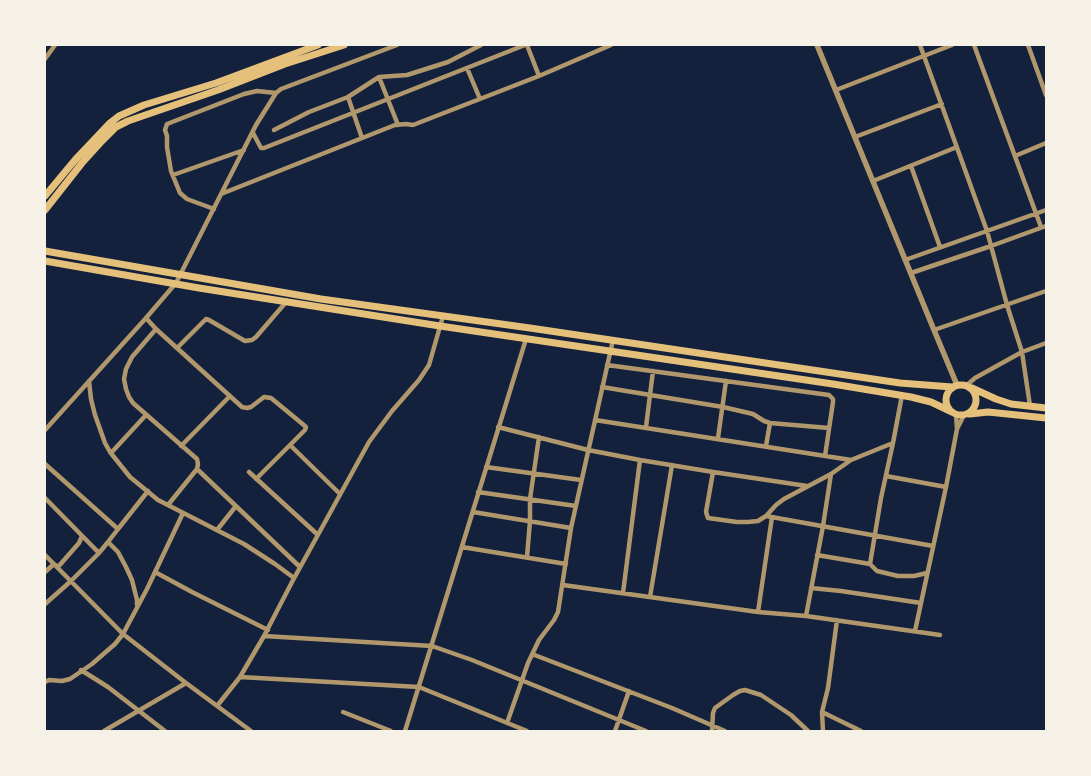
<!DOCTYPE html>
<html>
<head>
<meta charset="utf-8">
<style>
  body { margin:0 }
  #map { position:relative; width:1091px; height:776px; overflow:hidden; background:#14213d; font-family:"IBM Plex Sans",sans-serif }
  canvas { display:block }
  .frame { position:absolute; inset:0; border:46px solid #f6f1e7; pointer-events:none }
</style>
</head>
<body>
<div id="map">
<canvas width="1091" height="776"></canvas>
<div class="frame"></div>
</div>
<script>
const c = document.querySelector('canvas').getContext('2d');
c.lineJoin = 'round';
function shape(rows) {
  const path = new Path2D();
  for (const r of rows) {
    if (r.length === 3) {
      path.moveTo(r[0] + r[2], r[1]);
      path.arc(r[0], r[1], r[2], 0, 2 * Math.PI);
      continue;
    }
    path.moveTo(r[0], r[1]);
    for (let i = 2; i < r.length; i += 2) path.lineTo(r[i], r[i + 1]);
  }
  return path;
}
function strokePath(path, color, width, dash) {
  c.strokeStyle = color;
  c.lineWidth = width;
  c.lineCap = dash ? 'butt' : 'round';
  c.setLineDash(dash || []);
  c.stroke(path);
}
const minor = shape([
  [527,45,539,76],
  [920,45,987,231,1007,305,1022,352,1030,406],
  [974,45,1041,227],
  [1028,45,1046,95],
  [45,59,55,45],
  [467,68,480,99],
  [379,77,398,125],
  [836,90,952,45],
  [348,97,362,138],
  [274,130,309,112,348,97,379,77,407,75,448,62,481,45],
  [253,133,261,148,264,148,525,45],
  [855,137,942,104],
  [1015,156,1046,143],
  [911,166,940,247],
  [173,175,244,150],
  [873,181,957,147],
  [221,194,395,125,406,124,413,125,539,76,611,45],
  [214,209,187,199,180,193,171,171,167,147,167,136,165,130,167,124,244,94,257,91,276,93],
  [905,260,1046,210],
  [911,273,991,246,1046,226],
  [146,318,156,329,132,357,126,369,124,379,126,389,129,397,133,403,197,459,198,464,197,469],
  [156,329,242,407,247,408,251,407,264,397,271,398,305,426,306,427,305,430,256,479],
  [934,330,1046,291],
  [177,348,206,319,209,320,245,341,252,340,256,337,287,301],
  [607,365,829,395,833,399,833,402,825,456],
  [89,381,91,399,95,415,105,443,110,452,130,477,158,500,244,544,275,564,294,578],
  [967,385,975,378,1022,352,1046,343],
  [602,387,723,407,753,414,764,421,770,423,829,428],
  [956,414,957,429,964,415],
  [595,420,851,460],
  [498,427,588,450,640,460,713,472,807,486],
  [646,427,653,371],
  [45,430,146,318,176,283,256,125,276,93,281,89,397,45],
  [718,438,726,381],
  [290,445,340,494],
  [181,446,230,396],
  [766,446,770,423],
  [111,453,146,415],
  [45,464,118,529,108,542],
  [486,467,581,480],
  [249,472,318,535],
  [713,472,706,512,708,518,737,522,748,522,758,521,766,516,776,505,784,499,831,474,851,460,893,443,902,395],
  [886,476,946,487],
  [478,492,576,506],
  [45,498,99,553,108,542,118,552,126,567,132,580,137,600,137,605],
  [168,505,197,469,300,567],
  [473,512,571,528],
  [766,516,933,546],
  [118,529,148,491],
  [217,530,236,506],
  [462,547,566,564],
  [45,555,123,634,186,683,251,731],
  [817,555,870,564,877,571,898,576,914,576,927,573],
  [527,557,530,521,530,499,539,437],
  [870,564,881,498,893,443],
  [45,572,54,564,58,567,79,543,82,536],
  [155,572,192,592,268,630],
  [563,585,758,612,806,616,940,635],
  [811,588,841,591,921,603],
  [623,593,640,460],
  [650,597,672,465],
  [45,604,71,581,99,553],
  [758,612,772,517],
  [806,616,823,526,831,474],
  [837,620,828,688,822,712,861,731],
  [915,631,946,487,957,429],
  [264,636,432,646,472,660,646,731],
  [532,654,672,708,725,731],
  [81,670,108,687,165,731],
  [240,677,419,687,527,731],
  [45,682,49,680,62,681,70,679,92,664,115,644,123,634,147,589,183,513],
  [217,706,240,677,264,636,292,582,369,442,392,411,419,380,429,365,443,316],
  [343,712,391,731],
  [822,712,823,731],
  [507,723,528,663,539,640,554,620,558,612,571,528,613,340],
  [104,731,186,683],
  [405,731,526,339],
  [615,731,629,691],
  [712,731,713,713,715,708,733,695,740,691,745,690,761,695,791,715,808,731]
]);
const tertiary = shape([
  [817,45,934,330,957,385]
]);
const primary = shape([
  [45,196,75,160,110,123,119,116,144,105,216,83,318,45],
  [45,210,82,163,102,141,116,127,128,121,218,90,285,64,344,45],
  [45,251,321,299,530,328,900,383,952,387],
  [45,261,199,288,440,326,833,384,911,397,931,402,952,412],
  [961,400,15],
  [972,388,996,399,1011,404,1046,408],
  [970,414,988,412,1046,418]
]);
strokePath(minor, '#b1986c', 4.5);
strokePath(tertiary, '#b1986c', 5.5);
strokePath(primary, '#e5c07b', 7);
</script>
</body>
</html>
